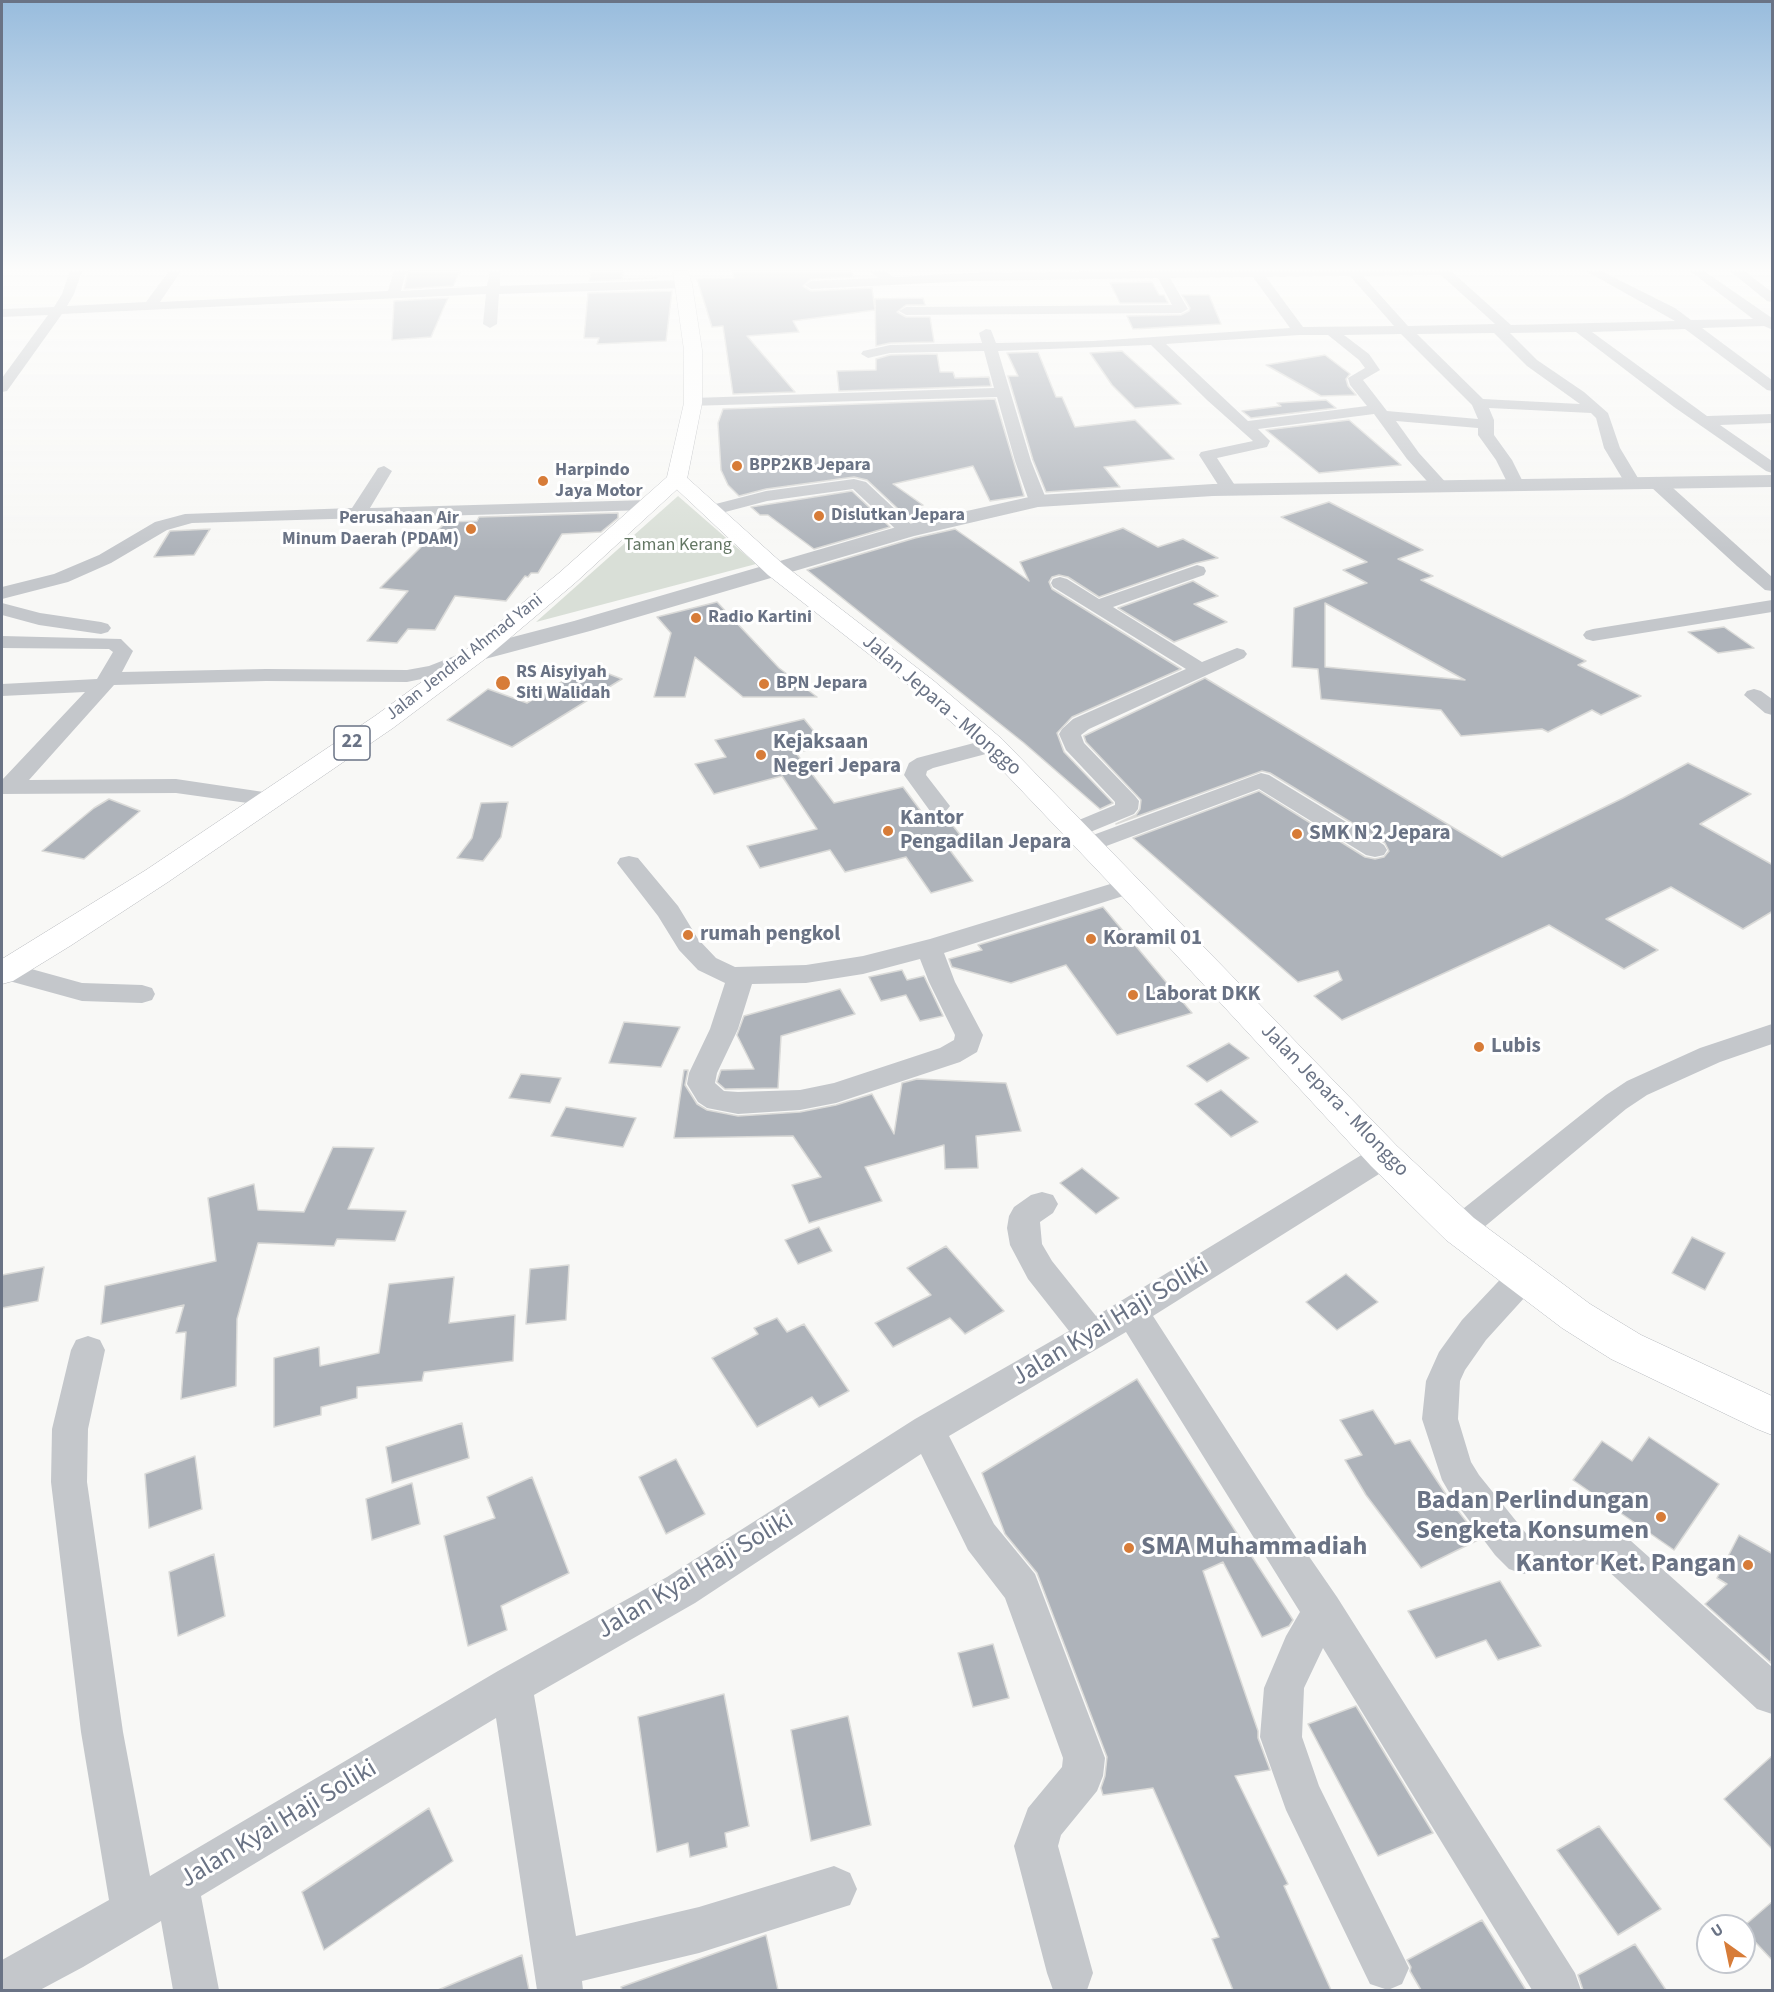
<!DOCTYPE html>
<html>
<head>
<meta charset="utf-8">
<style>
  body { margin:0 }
  #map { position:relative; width:1774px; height:1992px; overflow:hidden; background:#f8f8f6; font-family:"Source Sans 3",sans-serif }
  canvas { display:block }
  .frame { position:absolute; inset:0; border:3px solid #6a7385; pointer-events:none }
  .north { position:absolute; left:1696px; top:1914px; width:60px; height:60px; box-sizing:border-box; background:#fff; border:2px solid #c3c7ce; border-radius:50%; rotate:327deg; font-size:16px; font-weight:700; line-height:24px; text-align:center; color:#6a7385 }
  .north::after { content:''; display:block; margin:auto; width:21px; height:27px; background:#d77c38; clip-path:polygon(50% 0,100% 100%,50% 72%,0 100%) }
</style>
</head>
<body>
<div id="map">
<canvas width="1774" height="1992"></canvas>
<div class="frame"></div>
<div class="north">U</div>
</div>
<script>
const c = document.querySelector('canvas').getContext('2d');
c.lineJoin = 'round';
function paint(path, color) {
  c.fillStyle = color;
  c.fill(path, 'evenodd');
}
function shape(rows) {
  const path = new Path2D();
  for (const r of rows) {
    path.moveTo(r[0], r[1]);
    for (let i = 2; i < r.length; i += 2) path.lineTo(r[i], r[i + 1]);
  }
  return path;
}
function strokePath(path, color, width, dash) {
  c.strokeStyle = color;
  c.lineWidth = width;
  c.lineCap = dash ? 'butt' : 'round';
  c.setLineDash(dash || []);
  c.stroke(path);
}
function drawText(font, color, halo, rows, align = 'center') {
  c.font = font + ' "Source Sans 3",sans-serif';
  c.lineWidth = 6;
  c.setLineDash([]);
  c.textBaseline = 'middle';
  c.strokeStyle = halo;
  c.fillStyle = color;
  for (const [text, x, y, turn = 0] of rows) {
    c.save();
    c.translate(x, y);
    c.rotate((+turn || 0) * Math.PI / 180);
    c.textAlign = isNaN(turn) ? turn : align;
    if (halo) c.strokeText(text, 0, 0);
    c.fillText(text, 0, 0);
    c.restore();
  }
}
const green = shape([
  [678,496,756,564,536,622]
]);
const building = shape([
  [408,271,460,271,453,286,404,289,408,271],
  [591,271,623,271,622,279,657,278,589,281,591,271],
  [732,271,851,271,853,277,811,279,803,286,811,291,872,288,875,310,793,321,799,332,747,336,795,392,733,394,723,326,712,327,697,279,734,278,732,271],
  [1152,282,1159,295,1164,295,1168,303,1120,303,1110,283,1152,282],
  [672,291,666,341,597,344,599,338,584,338,588,293,672,291],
  [1182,295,1209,295,1221,324,1133,329,1127,316,1181,315,1189,311,1190,308,1182,295],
  [448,298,431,337,392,340,394,301,448,298],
  [923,298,925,305,906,305,897,312,906,317,930,317,934,342,890,343,876,346,875,299,923,298],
  [1122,351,1181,404,1135,408,1112,385,1090,353,1122,351],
  [1038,352,1056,397,1062,397,1075,427,1135,420,1174,459,1104,467,1120,487,1046,492,1033,460,1008,376,1018,376,1007,353,1038,352],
  [937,354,940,372,953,372,955,378,989,377,991,386,839,391,837,371,876,370,876,359,890,355,937,354],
  [1325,355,1350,374,1346,379,1348,386,1356,395,1321,396,1266,365,1325,355],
  [995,399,1024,496,990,501,973,466,893,484,923,505,916,506,934,516,911,521,867,480,854,477,766,489,739,496,728,485,721,470,718,423,723,409,995,399],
  [1326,400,1336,408,1251,418,1242,411,1281,406,1277,403,1326,400],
  [1349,420,1401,465,1319,473,1266,430,1349,420],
  [852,491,890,527,814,549,768,515,760,515,751,507,852,491],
  [1329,502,1423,550,1398,559,1433,576,1421,580,1586,661,1578,665,1641,696,1601,715,1592,710,1548,732,1542,729,1461,736,1441,710,1321,699,1318,669,1292,667,1294,608,1367,583,1343,570,1367,562,1281,517,1329,502],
  [1325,603,1465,680,1325,667,1325,603],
  [618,513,618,518,601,532,562,534,538,573,531,573,528,577,525,576,506,601,455,596,435,630,408,629,397,643,367,641,408,591,380,588,446,522,477,521,479,517,618,513],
  [1123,528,1158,547,1183,539,1218,558,1196,563,1099,597,1068,577,1059,575,1052,577,1049,582,1052,589,1181,669,1072,717,1057,733,1064,752,1113,803,1100,809,1024,743,807,570,915,538,955,529,1029,581,1020,562,1123,528],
  [210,529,194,555,154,557,170,531,210,529],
  [1193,581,1218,596,1194,604,1227,622,1174,642,1118,608,1193,581],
  [717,602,779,668,817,697,743,697,695,657,685,697,654,697,671,633,657,617,717,602],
  [1724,627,1754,648,1718,653,1688,632,1724,627],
  [588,666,622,679,512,747,447,720,488,689,527,703,588,666],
  [1205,678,1502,857,1623,798,1688,763,1751,794,1700,824,1773,865,1773,911,1743,929,1671,887,1606,919,1658,950,1624,969,1549,925,1342,1020,1314,996,1342,980,1338,971,1298,982,1133,838,1259,791,1365,857,1375,859,1384,857,1389,851,1385,843,1270,773,1262,771,1116,824,1136,815,1140,809,1141,800,1086,742,1084,736,1205,678],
  [804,719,825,745,796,753,834,803,903,787,929,822,947,818,964,840,946,845,973,881,931,893,906,857,845,872,830,850,760,868,747,846,817,829,782,776,714,794,695,764,726,757,715,740,804,719],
  [109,799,140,811,84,859,42,851,94,808,109,799],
  [508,802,501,837,483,861,457,858,472,838,481,803,508,802],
  [1103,907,1192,1013,1117,1035,1066,965,1011,983,952,967,949,959,982,950,978,945,1103,907],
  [902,970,907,980,924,976,943,1016,920,1021,906,995,881,1001,869,977,902,970],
  [840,989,855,1014,781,1036,778,1088,725,1089,717,1082,721,1070,754,1069,737,1035,744,1016,840,989],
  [624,1022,680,1027,661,1067,609,1063,624,1022],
  [1229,1043,1249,1058,1207,1082,1187,1066,1229,1043],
  [684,1070,688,1070,685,1085,697,1104,707,1110,738,1116,800,1112,836,1105,872,1094,894,1134,902,1083,917,1079,1006,1083,1021,1131,976,1136,978,1168,945,1169,944,1145,865,1167,882,1201,809,1223,792,1185,821,1177,793,1136,674,1138,684,1070],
  [521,1074,561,1078,550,1103,509,1098,521,1074],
  [1221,1090,1258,1122,1231,1137,1195,1104,1221,1090],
  [566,1107,636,1118,623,1147,551,1136,566,1107],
  [333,1147,374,1148,348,1209,406,1211,395,1241,337,1239,334,1246,258,1243,237,1319,236,1386,181,1399,186,1332,176,1333,184,1305,101,1324,105,1286,216,1261,208,1198,254,1184,258,1210,304,1212,333,1147],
  [1082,1168,1119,1198,1096,1214,1060,1183,1082,1168],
  [819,1227,832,1251,798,1264,785,1240,819,1227],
  [1692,1237,1725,1253,1705,1290,1672,1273,1692,1237],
  [946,1246,1004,1311,965,1334,950,1318,893,1347,875,1323,931,1295,907,1268,946,1246],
  [569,1265,566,1320,526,1324,530,1269,569,1265],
  [44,1267,38,1301,2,1308,2,1275,44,1267],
  [1346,1274,1378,1302,1337,1330,1306,1302,1346,1274],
  [454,1277,449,1323,515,1315,513,1361,424,1372,422,1381,357,1387,357,1398,321,1407,321,1415,274,1427,274,1358,319,1347,320,1366,379,1353,389,1284,454,1277],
  [777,1318,787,1332,804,1324,849,1391,819,1407,812,1397,757,1427,712,1358,758,1334,754,1328,777,1318],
  [1137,1379,1293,1620,1289,1626,1262,1637,1223,1562,1203,1571,1258,1731,1258,1738,1270,1770,1235,1776,1288,1884,1284,1886,1331,1990,1233,1990,1212,1939,1219,1937,1153,1788,1103,1795,1101,1788,1105,1776,1107,1757,1037,1573,1005,1534,982,1473,1137,1379],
  [1373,1410,1395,1444,1410,1440,1451,1502,1480,1539,1421,1568,1366,1495,1345,1460,1362,1455,1340,1420,1373,1410],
  [462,1423,469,1458,392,1483,386,1447,462,1423],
  [1649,1437,1719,1484,1674,1550,1573,1480,1602,1441,1632,1461,1649,1437],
  [195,1456,202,1509,149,1528,145,1474,195,1456],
  [676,1459,705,1514,666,1534,639,1477,676,1459],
  [532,1477,569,1573,501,1606,507,1630,468,1646,444,1536,495,1518,487,1497,532,1477],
  [412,1483,420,1524,372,1540,366,1499,412,1483],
  [1739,1535,1773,1554,1771,1663,1705,1604,1727,1584,1717,1578,1739,1535],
  [214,1554,225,1616,178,1636,169,1572,214,1554],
  [1500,1581,1541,1646,1498,1660,1486,1640,1436,1658,1408,1611,1500,1581],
  [993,1644,1009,1698,973,1707,958,1653,993,1644],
  [724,1694,749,1826,725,1833,727,1847,690,1857,688,1843,657,1852,638,1717,724,1694],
  [1356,1706,1433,1833,1378,1856,1308,1724,1356,1706],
  [848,1716,871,1825,811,1841,791,1730,848,1716],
  [1773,1755,1773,1850,1724,1799,1773,1755],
  [429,1808,453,1861,324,1950,302,1892,429,1808],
  [1599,1826,1661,1909,1618,1935,1557,1850,1599,1826],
  [1773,1901,1773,1961,1744,1930,1744,1926,1773,1901],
  [1482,1920,1526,1990,1421,1990,1410,1971,1411,1967,1407,1960,1482,1920],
  [766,1935,778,1990,622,1990,621,1987,766,1935],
  [1635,1944,1666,1990,1583,1990,1578,1975,1635,1944],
  [522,1955,529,1990,438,1990,522,1955]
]);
const minor = shape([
  [70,271,82,271,74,294,67,306,146,302,169,271,181,271,160,302,388,291,394,271,406,271,401,291,487,286,490,271,500,271,500,286,684,280,690,284,684,288,499,294,497,324,490,328,483,324,486,294,62,314,7,391,2,392,2,378,48,315,2,317,2,309,54,307,62,294,70,271],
  [870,271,884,271,894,277,971,273,1154,271,1451,271,1511,325,1675,321,1586,271,1601,271,1675,308,1691,320,1753,319,1690,271,1704,271,1772,318,1771,329,1764,326,1702,328,1772,380,1772,391,1767,390,1685,329,1592,332,1707,416,1772,414,1772,423,1720,425,1772,461,1772,473,1766,471,1674,407,1576,332,1510,333,1537,360,1584,392,1608,413,1620,448,1641,483,1639,487,1633,488,1625,483,1604,448,1596,418,1591,413,1489,408,1494,420,1494,435,1512,460,1524,484,1522,488,1510,488,1496,460,1478,435,1478,428,1396,421,1419,453,1449,486,1441,491,1435,490,1407,459,1374,414,1258,429,1270,441,1267,447,1217,458,1238,490,1236,494,1224,494,1199,455,1201,452,1253,441,1207,400,1151,345,998,351,1031,461,1047,501,1044,505,1038,506,1032,505,1029,501,1015,461,997,397,688,406,685,403,693,398,994,388,984,351,890,353,868,358,861,354,863,351,890,345,982,343,979,333,986,329,991,330,996,343,1093,341,1290,328,1253,277,1170,278,1188,309,1181,313,906,315,899,311,906,307,1172,305,1158,278,971,281,811,289,805,285,811,281,878,278,870,271],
  [1441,275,1495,324,1408,326,1363,276,1441,275],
  [1350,276,1394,326,1303,327,1266,277,1350,276],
  [1494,333,1527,366,1580,404,1483,399,1417,334,1494,333],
  [1401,334,1472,405,1478,419,1387,411,1363,380,1380,370,1369,354,1344,335,1401,334],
  [1299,335,1328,335,1359,360,1365,368,1348,378,1350,385,1367,406,1248,421,1166,344,1299,335],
  [1730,271,1744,271,1772,292,1772,302,1767,301,1730,271],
  [384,466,392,471,370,508,647,500,653,501,656,505,653,509,647,510,192,523,167,530,111,563,68,582,2,599,2,587,54,574,99,555,155,522,185,514,352,508,378,468,384,466],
  [1657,478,1663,479,1772,577,1772,591,1765,590,1737,566,1651,487,1649,483,1651,479,1657,478],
  [854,479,866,482,914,527,917,531,914,535,902,535,853,489,767,501,710,516,704,515,701,511,704,507,766,491,854,479],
  [1197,565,1204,567,1206,571,1204,575,1113,607,1202,662,1237,648,1244,650,1247,654,1244,658,1089,729,1081,735,1084,743,1135,796,1139,801,1138,809,1134,814,1083,835,1075,837,1067,835,1063,830,1067,825,1115,805,1115,802,1066,750,1059,734,1062,729,1073,719,1186,669,1053,587,1051,583,1053,579,1060,577,1067,579,1099,599,1197,565],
  [1772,600,1772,612,1593,641,1586,639,1583,635,1586,631,1593,629,1772,600],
  [2,603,40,613,101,622,108,624,111,628,108,632,101,634,39,625,2,615,2,603],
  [2,636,121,639,133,651,122,672,266,669,407,670,429,666,475,648,482,650,485,654,482,658,441,675,407,682,266,681,114,685,29,780,176,779,277,794,281,799,277,804,269,806,176,793,2,794,2,780,85,692,2,696,2,684,97,679,113,652,109,649,2,648,2,636],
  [1754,689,1761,691,1772,699,1772,715,1765,713,1744,695,1747,691,1754,689],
  [993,738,1001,740,1004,745,1001,750,933,768,927,771,926,775,950,806,946,811,938,813,930,811,904,775,909,763,917,758,993,738],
  [1261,773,1269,775,1384,845,1387,850,1384,855,1375,857,1366,855,1259,789,1101,848,1093,850,1085,848,1081,843,1085,838,1261,773],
  [629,856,638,858,678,906,698,939,716,958,735,967,806,965,863,956,930,939,1130,878,1139,881,1142,886,1139,891,944,953,955,982,983,1035,977,1052,960,1062,836,1103,800,1110,738,1114,707,1108,698,1102,687,1084,689,1073,710,1029,725,983,698,970,679,950,658,916,617,863,620,858,629,856],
  [920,959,929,982,955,1035,954,1040,940,1048,834,1083,800,1090,738,1092,724,1091,715,1083,717,1073,738,1029,752,984,806,983,863,974,920,959],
  [6,962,82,983,142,985,152,988,155,994,152,1000,142,1003,82,1001,2,979,2,964,6,962],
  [1772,1024,1772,1044,1720,1062,1647,1095,1626,1109,1471,1238,1460,1241,1449,1238,1444,1229,1449,1220,1606,1095,1627,1081,1700,1048,1772,1024],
  [1384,1145,1395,1148,1399,1156,1395,1164,1153,1316,1297,1539,1337,1597,1575,1973,1581,1990,1532,1990,1323,1648,1304,1688,1302,1737,1319,1786,1409,1968,1402,1984,1388,1990,1370,1984,1286,1810,1260,1737,1264,1688,1286,1636,1300,1612,1126,1332,949,1436,994,1524,1035,1574,1105,1758,1103,1776,1097,1791,1061,1835,1058,1846,1093,1973,1087,1990,1053,1990,1047,1973,1014,1846,1028,1808,1062,1767,1063,1758,1005,1598,968,1550,921,1454,695,1603,534,1695,576,1936,699,1907,834,1866,850,1873,857,1889,850,1905,699,1953,582,1981,583,1990,537,1990,496,1718,201,1896,219,1990,173,1990,161,1921,83,1967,40,1990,2,1990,2,1960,109,1900,81,1732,51,1482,52,1429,71,1350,76,1340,88,1336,100,1340,105,1350,88,1429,87,1482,123,1732,150,1876,498,1671,667,1577,915,1419,1069,1331,1028,1279,1010,1245,1007,1228,1009,1216,1014,1207,1031,1195,1042,1192,1053,1195,1058,1204,1053,1213,1040,1222,1042,1244,1052,1261,1096,1316,1373,1148,1384,1145],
  [1523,1264,1535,1268,1539,1277,1535,1286,1486,1340,1465,1370,1460,1381,1458,1419,1471,1462,1479,1475,1529,1537,1587,1525,1631,1541,1772,1667,1772,1714,1757,1709,1604,1567,1587,1561,1523,1574,1509,1569,1495,1555,1453,1499,1442,1480,1422,1419,1426,1381,1439,1352,1462,1320,1511,1268,1523,1264]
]);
const tertiary = shape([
  [1772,475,1772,487,1213,496,1038,507,914,536,590,631,485,659,476,661,467,659,464,654,467,649,574,621,900,526,1038,495,1213,484,1772,475]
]);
const secondary = shape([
  [677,473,684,475,784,565,934,681,1002,739,1397,1146,1474,1218,1590,1304,1641,1335,1772,1396,1772,1435,1757,1429,1611,1359,1562,1328,1446,1240,1371,1166,1119,893,984,751,916,691,768,575,670,483,667,479,670,475,677,473]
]);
const trunk = shape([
  [673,271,688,271,692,284,702,350,702,403,687,479,684,483,575,583,485,659,393,728,168,882,70,946,13,981,2,984,2,959,146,870,375,716,467,649,559,573,667,477,684,403,684,350,673,271]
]);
const markers = [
  [737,466,6,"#d77c38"],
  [543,481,6,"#d77c38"],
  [819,516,6,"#d77c38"],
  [471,529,6,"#d77c38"],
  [696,618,6,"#d77c38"],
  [503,683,8,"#d77c38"],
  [764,684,6,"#d77c38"],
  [761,755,6,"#d77c38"],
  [888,831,6,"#d77c38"],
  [1297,834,6,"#d77c38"],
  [688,935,6,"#d77c38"],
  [1091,939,6,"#d77c38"],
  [1133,995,6,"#d77c38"],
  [1479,1047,6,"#d77c38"],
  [1661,1517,6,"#d77c38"],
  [1129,1548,6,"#d77c38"],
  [1748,1565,6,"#d77c38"]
];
const farPoinames = [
  ["BPP2KB Jepara",749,466],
  ["Harpindo",555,471],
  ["Jaya Motor",555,492],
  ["Dislutkan Jepara",831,516],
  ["Perusahaan Air",459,519,"right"],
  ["Minum Daerah (PDAM)",459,540,"right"],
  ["Radio Kartini",708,618],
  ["RS Aisyiyah",516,673],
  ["Siti Walidah",516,694],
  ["BPN Jepara",776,684]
];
const farParknames = [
  ["Taman Kerang",678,546]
];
const farStreetnames = [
  ["Jalan Jendral Ahmad Yani",465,658,-38]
];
const shields = [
  [352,743,36]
];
const shieldNames = [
  ["22",352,743]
];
const streetNames = [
  ["Jalan Jepara - Mlonggo",941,706,41],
  ["Jalan Jepara - Mlonggo",1334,1101,46]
];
const poiNames = [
  ["Kejaksaan",773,743],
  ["Negeri Jepara",773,767],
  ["Kantor",900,819],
  ["Pengadilan Jepara",900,843],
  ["SMK N 2 Jepara",1309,834],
  ["rumah pengkol",700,935],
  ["Koramil 01",1103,939],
  ["Laborat DKK",1145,995],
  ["Lubis",1491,1047]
];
const nearStreetnames = [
  ["Jalan Kyai Haji Soliki",1111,1323,-31],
  ["Jalan Kyai Haji Soliki",696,1576,-31],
  ["Jalan Kyai Haji Soliki",279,1825,-31]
];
const nearPoinames = [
  ["Badan Perlindungan",1649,1502],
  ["Sengketa Konsumen",1649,1532],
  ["SMA Muhammadiah",1141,1548,"left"],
  ["Kantor Ket. Pangan",1736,1565]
];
paint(green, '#d9dfd7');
paint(building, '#aeb3ba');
strokePath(building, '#dadad8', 1.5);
strokePath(secondary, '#b7babf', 1);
strokePath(trunk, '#b7b9bd', 1);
paint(minor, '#c4c7cb');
paint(tertiary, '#c4c7cb');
paint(secondary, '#fff');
paint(trunk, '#fff');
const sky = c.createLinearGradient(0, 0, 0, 550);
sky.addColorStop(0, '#98bcdd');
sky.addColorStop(0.49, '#fcfcfb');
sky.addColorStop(1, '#fcfcfb00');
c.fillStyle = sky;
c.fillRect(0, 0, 1774, 550);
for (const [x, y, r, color] of markers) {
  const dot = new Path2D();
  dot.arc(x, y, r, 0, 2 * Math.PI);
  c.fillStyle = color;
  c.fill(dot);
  strokePath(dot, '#fff', 2);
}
drawText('bold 18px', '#6a7385', '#fff', farPoinames, 'left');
drawText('18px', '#647764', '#fff', farParknames);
drawText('18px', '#6a7385', '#fff', farStreetnames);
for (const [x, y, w] of shields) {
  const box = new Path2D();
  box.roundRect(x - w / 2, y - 17, w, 34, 4.5);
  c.fillStyle = '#fff';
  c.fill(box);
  strokePath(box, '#6a7385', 1.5);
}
drawText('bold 20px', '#6a7385', null, shieldNames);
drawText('21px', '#6a7385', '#fff', streetNames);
drawText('bold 21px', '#6a7385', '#fff', poiNames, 'left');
drawText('26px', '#6a7385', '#fff', nearStreetnames);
drawText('bold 26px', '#6a7385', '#fff', nearPoinames, 'right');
</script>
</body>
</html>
